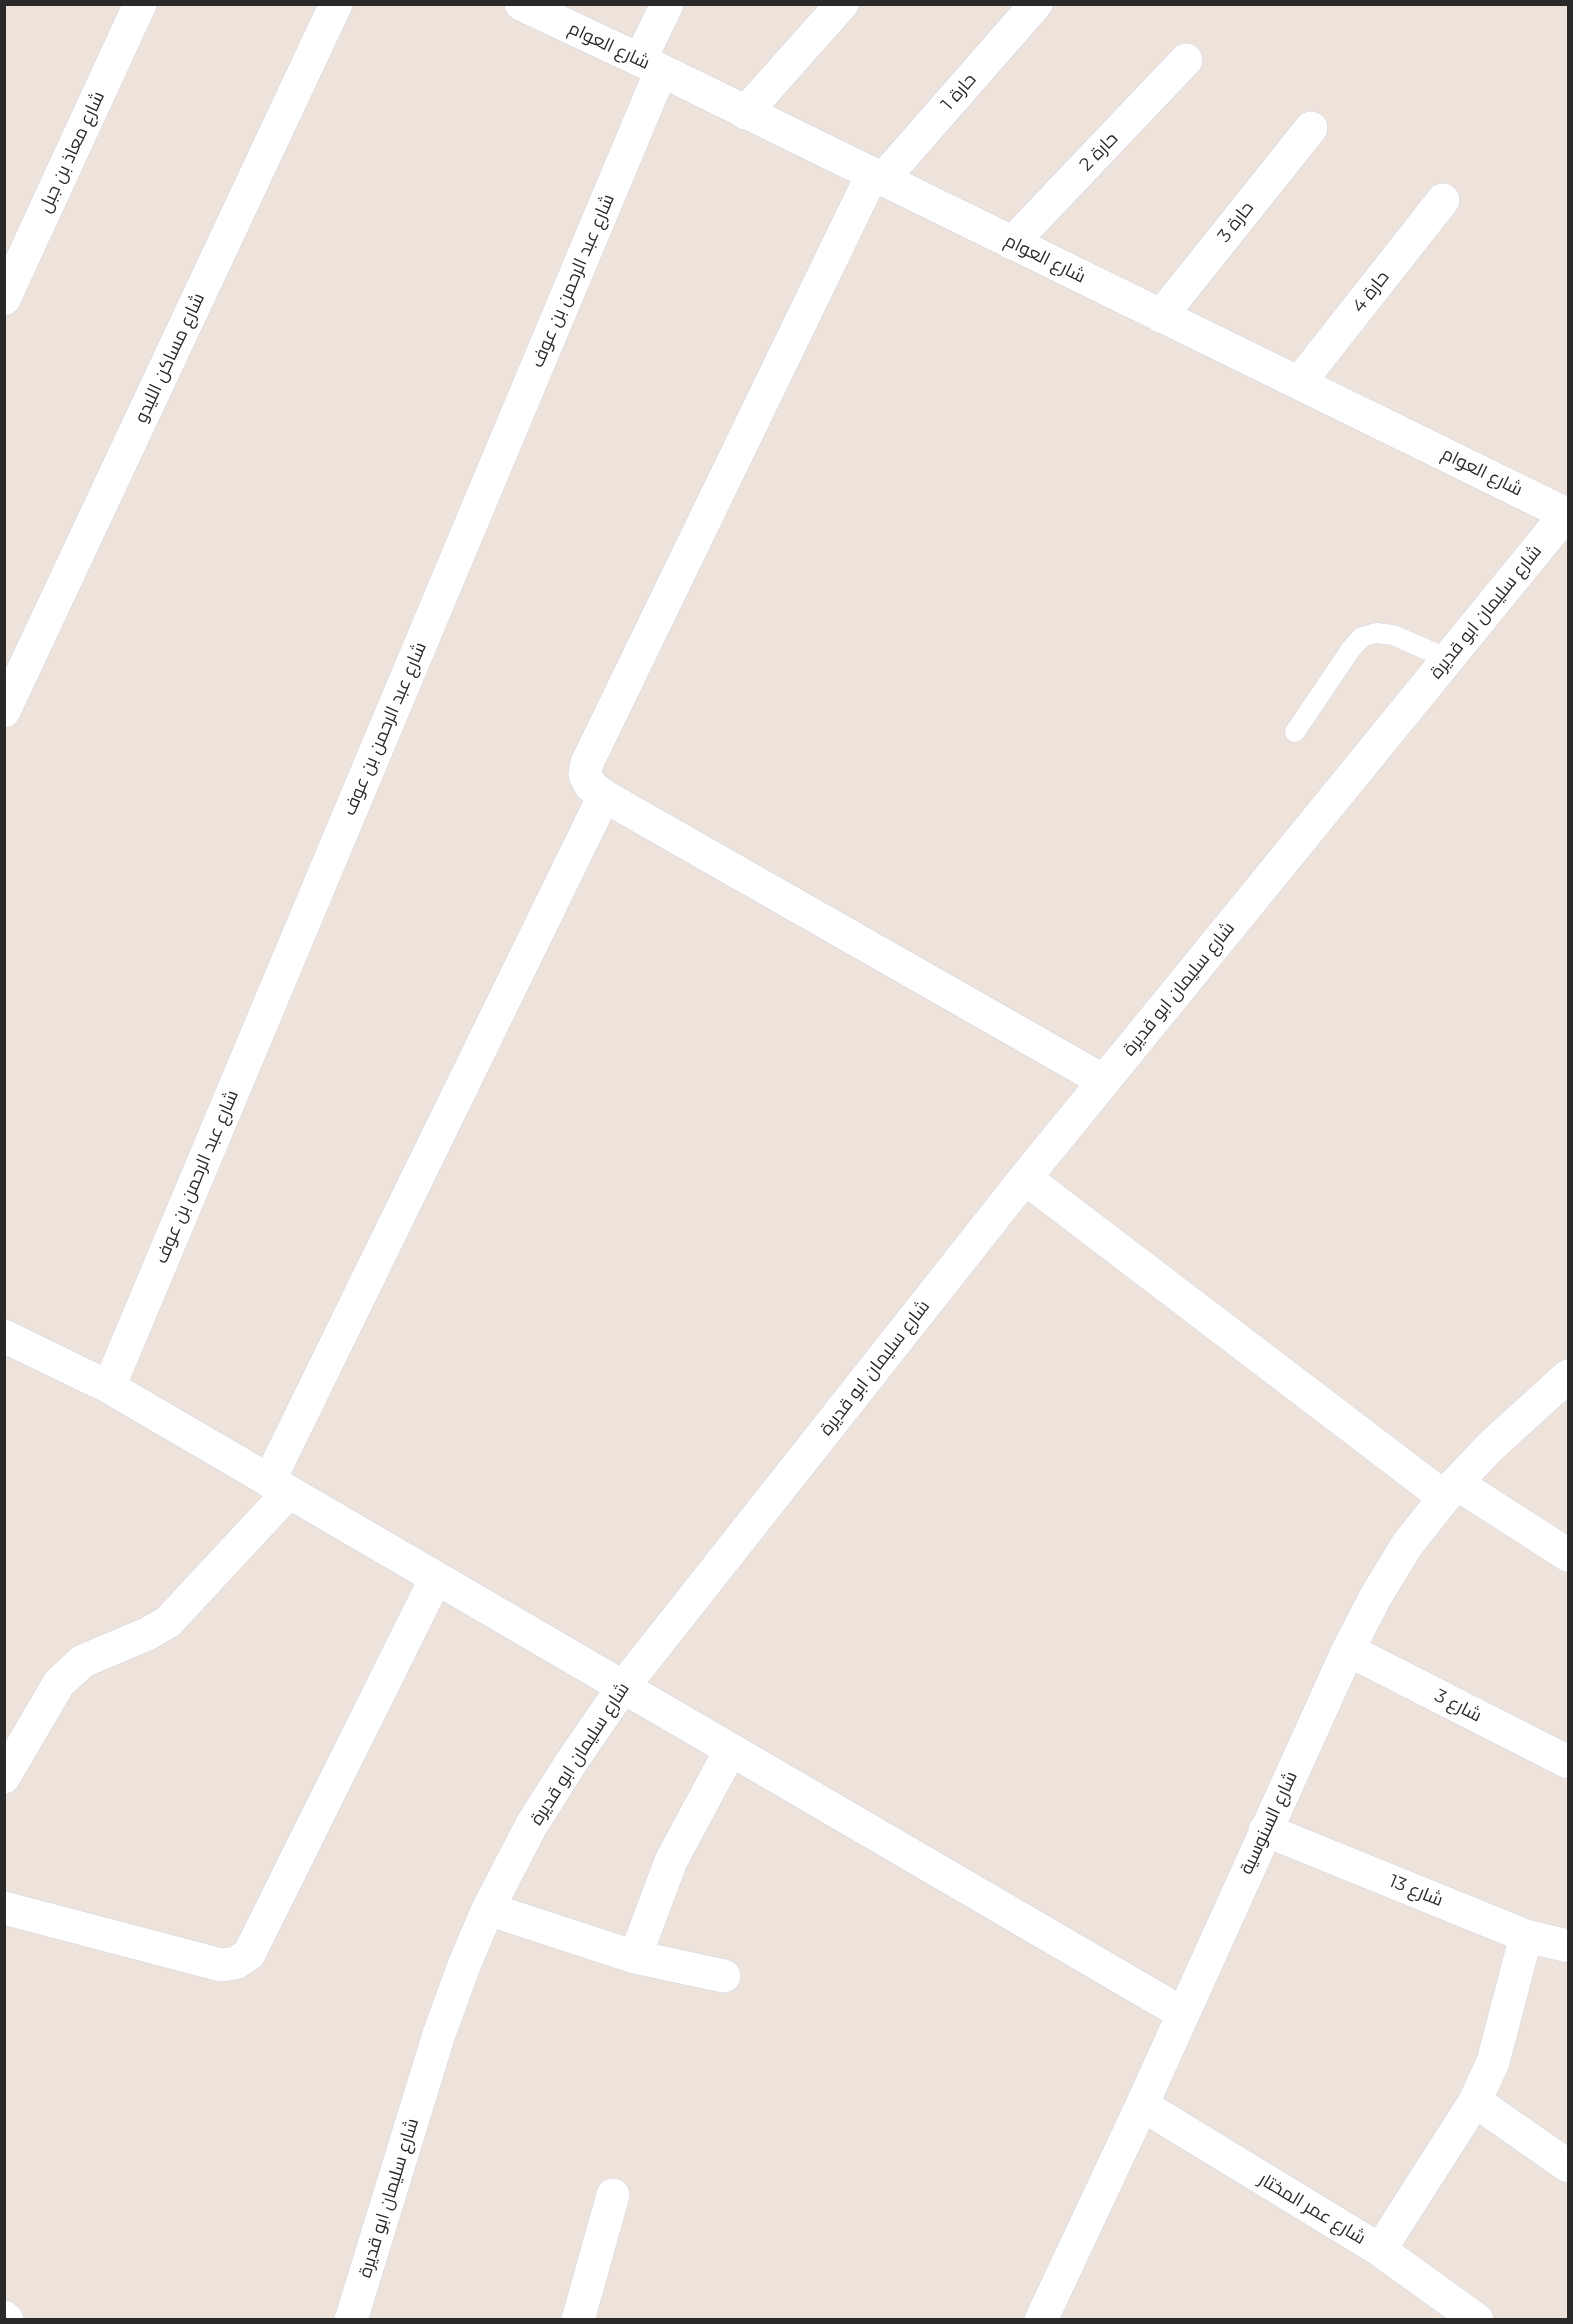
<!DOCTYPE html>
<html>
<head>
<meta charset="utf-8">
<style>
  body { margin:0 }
  #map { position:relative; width:1573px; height:2324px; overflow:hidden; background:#ede3da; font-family:Montserrat,sans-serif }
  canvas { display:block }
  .frame { position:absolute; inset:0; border:6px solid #292929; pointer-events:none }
</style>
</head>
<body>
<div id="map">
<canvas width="1573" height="2324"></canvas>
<div class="frame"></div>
</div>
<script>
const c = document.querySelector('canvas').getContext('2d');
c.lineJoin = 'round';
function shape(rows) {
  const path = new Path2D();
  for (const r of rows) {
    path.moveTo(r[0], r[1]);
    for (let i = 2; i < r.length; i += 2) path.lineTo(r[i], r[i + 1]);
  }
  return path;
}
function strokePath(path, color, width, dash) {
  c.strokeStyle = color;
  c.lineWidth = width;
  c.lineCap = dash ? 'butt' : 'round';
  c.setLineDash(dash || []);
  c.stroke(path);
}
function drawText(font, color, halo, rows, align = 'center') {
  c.font = font + ' Montserrat,Cairo,sans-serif';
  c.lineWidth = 5;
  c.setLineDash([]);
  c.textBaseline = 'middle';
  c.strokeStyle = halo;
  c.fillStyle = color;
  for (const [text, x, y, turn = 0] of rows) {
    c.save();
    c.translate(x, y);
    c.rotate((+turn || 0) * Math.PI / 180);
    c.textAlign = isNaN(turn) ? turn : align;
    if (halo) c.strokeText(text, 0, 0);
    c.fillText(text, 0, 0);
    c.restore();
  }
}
const service = shape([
  [1295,732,1351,649,1362,637,1376,633,1393,635,1448,659]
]);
const minor = shape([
  [521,4,640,60,1568,515],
  [640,60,667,4],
  [745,113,842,4],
  [872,175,587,763,585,775,591,786,604,796,1104,1081],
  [882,180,1036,4],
  [1012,243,1186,60],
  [4,299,140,4],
  [1161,316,1311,128],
  [1299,383,1443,200],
  [4,711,336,4],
  [1025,1178,1444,1497],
  [4,1336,109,1387,1182,2013],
  [109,1387,661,71],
  [269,1481,604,796],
  [1456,1483,1568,1555],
  [1348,1650,1568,1762],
  [4,1777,59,1683,83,1661,147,1634,168,1622,289,1492],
  [1265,1830,1526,1936,1568,1946],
  [4,1908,221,1965,236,1963,249,1954,436,1578],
  [488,1909,635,1957,724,1976],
  [635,1957,671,1861,730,1751],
  [1475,2101,1568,2166],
  [1142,2105,1380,2250,1477,2320],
  [1380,2250,1475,2101,1493,2062,1526,1936],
  [4,2317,7,2320],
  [351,2320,439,2034,465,1963,488,1909,531,1826,572,1761,623,1687,1025,1178,1566,514],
  [578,2320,613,2195],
  [1041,2320,1142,2105,1348,1650,1376,1596,1407,1545,1456,1483,1490,1447,1568,1376]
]);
const streetNames = [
  ["شارع العوام",609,46,25],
  ["حارة 1",959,92,-49],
  ["شارع معاذ بن جبل",72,152,-65],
  ["حارة 2",1099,152,-46],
  ["حارة 3",1236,222,-52],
  ["شارع العوام",1045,259,26],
  ["شارع عبد الرحمن بن عوف",573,281,-67],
  ["حارة 4",1371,292,-52],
  ["شارع مساكن الليدو",170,358,-65],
  ["شارع العوام",1482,472,26],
  ["شارع سليمان ابو قديرة",1486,612,-51],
  ["شارع عبد الرحمن بن عوف",385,729,-67],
  ["شارع سليمان ابو قديرة",1179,989,-51],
  ["شارع عبد الرحمن بن عوف",197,1177,-67],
  ["شارع سليمان ابو قديرة",875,1368,-52],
  ["شارع 3",1458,1706,27],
  ["شارع سليمان ابو قديرة",580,1754,-57],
  ["شارع السنوسية",1269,1823,-65],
  ["شارع 13",1416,1891,22],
  ["شارع سليمان ابو قديرة",389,2198,-73],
  ["شارع عمر المختار",1312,2209,31]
];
strokePath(service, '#cfd4e4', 21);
strokePath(minor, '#cfd4e4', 34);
strokePath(service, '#fff', 20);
strokePath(minor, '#fff', 33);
drawText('18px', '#292929', '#fff', streetNames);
</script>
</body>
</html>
